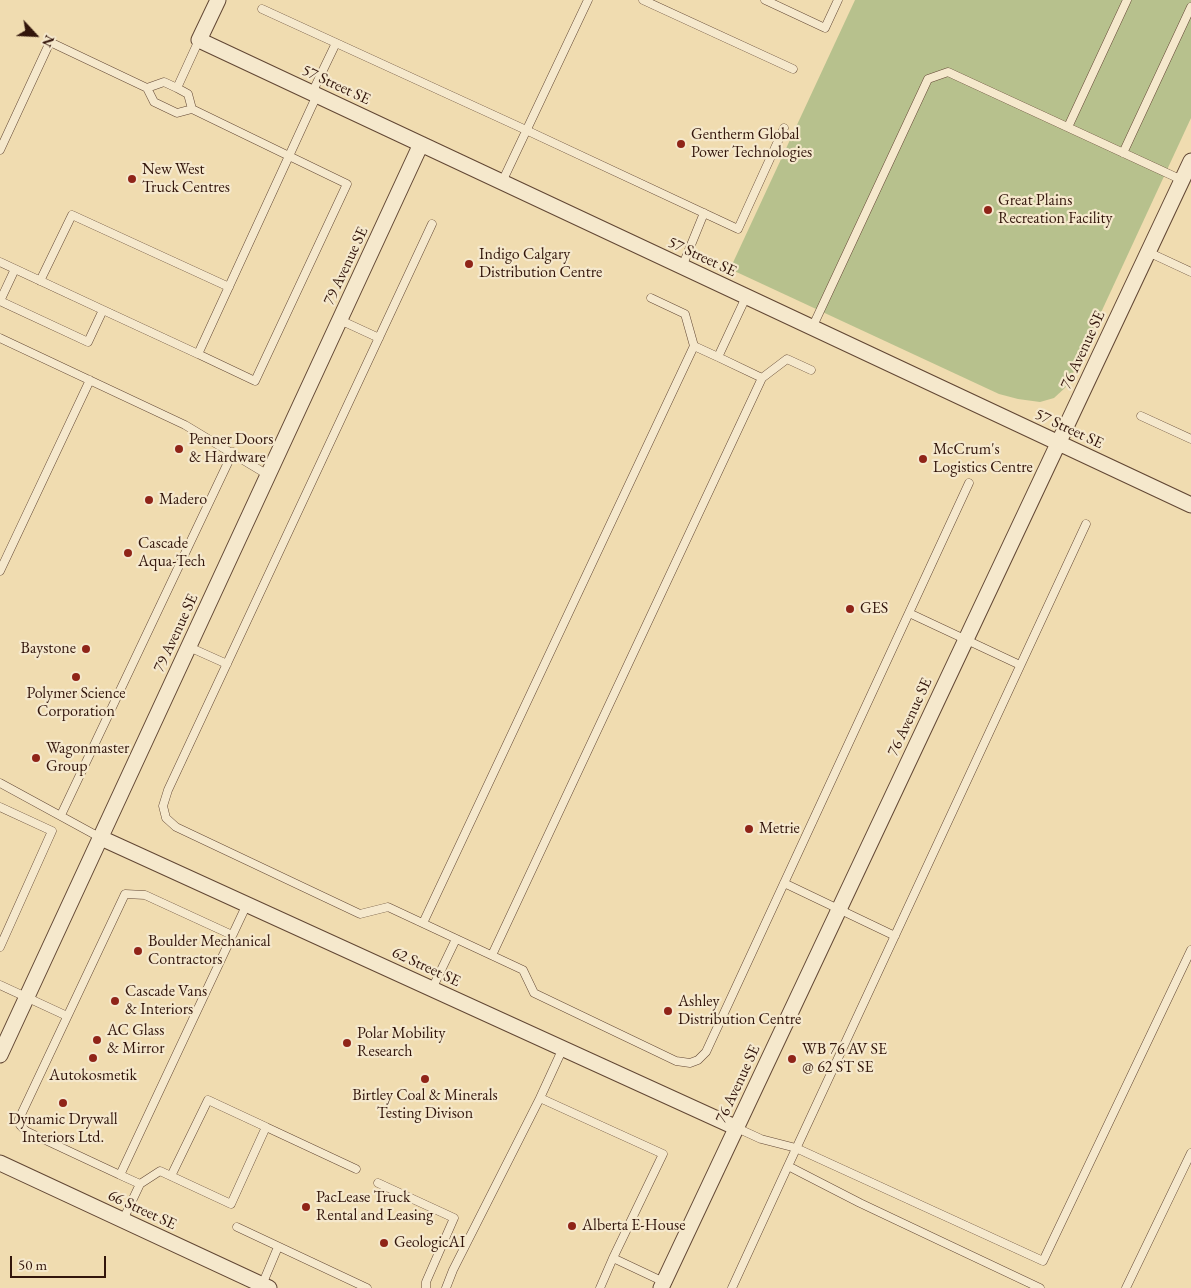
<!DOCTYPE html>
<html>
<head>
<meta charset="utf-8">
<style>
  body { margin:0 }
  #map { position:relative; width:1191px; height:1288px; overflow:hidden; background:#f0dcb0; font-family:"EB Garamond",serif }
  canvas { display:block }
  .north { position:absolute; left:10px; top:10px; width:50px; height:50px; -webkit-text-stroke:4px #f5e8cc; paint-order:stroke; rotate:115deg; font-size:14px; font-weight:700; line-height:20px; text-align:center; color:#32150b }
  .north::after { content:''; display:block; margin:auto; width:18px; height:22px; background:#32150b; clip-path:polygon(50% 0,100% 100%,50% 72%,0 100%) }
  .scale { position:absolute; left:10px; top:1256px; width:96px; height:22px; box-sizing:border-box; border:2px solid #32150b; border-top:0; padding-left:6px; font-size:15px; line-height:18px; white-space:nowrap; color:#32150b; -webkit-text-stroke:4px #f5e8cc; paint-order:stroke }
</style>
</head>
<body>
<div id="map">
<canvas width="1191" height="1288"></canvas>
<div class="north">N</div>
<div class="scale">50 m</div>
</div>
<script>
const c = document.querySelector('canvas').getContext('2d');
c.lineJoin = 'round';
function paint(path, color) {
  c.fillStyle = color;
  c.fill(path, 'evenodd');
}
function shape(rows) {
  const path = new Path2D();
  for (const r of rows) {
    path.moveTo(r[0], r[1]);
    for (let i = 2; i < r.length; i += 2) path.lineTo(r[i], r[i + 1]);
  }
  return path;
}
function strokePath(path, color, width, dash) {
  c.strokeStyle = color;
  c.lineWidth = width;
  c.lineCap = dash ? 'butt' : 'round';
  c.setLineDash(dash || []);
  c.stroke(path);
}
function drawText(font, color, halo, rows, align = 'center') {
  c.font = font + ' "EB Garamond",serif';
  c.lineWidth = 4.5;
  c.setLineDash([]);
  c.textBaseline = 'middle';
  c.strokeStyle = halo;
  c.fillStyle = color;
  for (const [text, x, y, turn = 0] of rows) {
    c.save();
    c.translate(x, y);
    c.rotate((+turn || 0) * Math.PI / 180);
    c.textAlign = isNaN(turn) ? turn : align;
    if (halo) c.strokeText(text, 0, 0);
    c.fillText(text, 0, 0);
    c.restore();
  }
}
const green = shape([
  [855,0,1191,0,1191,118,1067,386,1054,398,1040,402,1018,399,999,394,730,269]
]);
const service = shape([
  [643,0,793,69],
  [765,0,825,28,838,0],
  [262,9,526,130,738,229,784,128],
  [177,88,164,82,147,88,154,102,177,113,192,109,188,94,177,88,199,40],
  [312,93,336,43],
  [192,109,289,156,317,95],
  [1068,127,1127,0],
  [0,150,50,42,147,88],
  [1123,153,1191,7],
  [289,156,347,184,255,381,198,354,289,156],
  [502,182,588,0],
  [432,224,168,790,163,806,166,818,176,827,360,914,388,907,523,970,534,993,676,1061,690,1063,698,1060,706,1052,969,483],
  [1148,252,1191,272],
  [0,262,103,310,88,342,0,301],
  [682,267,704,213],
  [40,281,72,215,229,287],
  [651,298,685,314,694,346],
  [0,301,15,269],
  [103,310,198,354],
  [340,320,379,338],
  [812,328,928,79,948,72,1182,180],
  [0,338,185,425,268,475],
  [718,357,746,297],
  [762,378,787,359,811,370],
  [1141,416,1191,439],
  [0,571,90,380],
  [909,613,1020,665],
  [189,647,227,664],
  [0,783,101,838],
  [0,807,52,831,0,947],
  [61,815,233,452],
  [784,883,895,936],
  [423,923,694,346,718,357,762,378,492,955],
  [0,985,67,1016],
  [432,989,456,939],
  [563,1048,540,1098,663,1154,613,1258],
  [737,1128,761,1139,796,1148,1043,1261,1191,950],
  [788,1166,1086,524],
  [120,1175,26,1131,20,1125,19,1119,125,894,145,895,232,935],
  [171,1176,208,1100,266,1127],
  [378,1183,454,1218,426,1282,426,1288],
  [140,1184,160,1171,231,1204,266,1127,356,1169],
  [123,1220,140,1184,120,1175,247,904],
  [237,1227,367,1288],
  [262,1285,278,1247],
  [446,1288,453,1270,540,1098],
  [600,1288,613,1258,664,1282],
  [732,1288,788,1166,860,1203,1040,1288],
  [1126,1288,1191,1153]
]);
const minor = shape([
  [218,0,199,40,1191,505],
  [101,838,737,1128],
  [0,1055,421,144],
  [0,1163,269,1288],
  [661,1288,1191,161]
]);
const markers = [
  [681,144,5,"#8f2418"],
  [132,179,5,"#8f2418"],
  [988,210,5,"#8f2418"],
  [469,264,5,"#8f2418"],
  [179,449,5,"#8f2418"],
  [923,459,5,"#8f2418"],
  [149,500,5,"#8f2418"],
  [128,553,5,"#8f2418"],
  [850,609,5,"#8f2418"],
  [86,649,5,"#8f2418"],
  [76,677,5,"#8f2418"],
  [36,758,5,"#8f2418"],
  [749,829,5,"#8f2418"],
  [138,951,5,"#8f2418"],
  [115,1001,5,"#8f2418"],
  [668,1011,5,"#8f2418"],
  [97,1040,5,"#8f2418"],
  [347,1043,5,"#8f2418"],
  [93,1058,5,"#8f2418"],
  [792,1059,5,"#8f2418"],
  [425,1079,5,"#8f2418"],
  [63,1103,5,"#8f2418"],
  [306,1207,5,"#8f2418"],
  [572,1226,5,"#8f2418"],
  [384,1243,5,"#8f2418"]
];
const streetNames = [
  ["57 Street SE",336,85,25],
  ["57 Street SE",702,257,25],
  ["79 Avenue SE",346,266,-65],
  ["76 Avenue SE",1083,350,-65],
  ["57 Street SE",1069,429,25],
  ["79 Avenue SE",176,633,-65],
  ["76 Avenue SE",910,717,-65],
  ["62 Street SE",426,967,25],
  ["76 Avenue SE",738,1084,-65],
  ["66 Street SE",142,1210,25]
];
const poiNames = [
  ["Gentherm Global",691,135],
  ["Power Technologies",691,153],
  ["New West",142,170],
  ["Truck Centres",142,188],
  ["Great Plains",998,201],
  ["Recreation Facility",998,219],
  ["Indigo Calgary",479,255],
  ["Distribution Centre",479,273],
  ["Penner Doors",189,440],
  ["& Hardware",189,458],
  ["McCrum's",933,450],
  ["Logistics Centre",933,468],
  ["Madero",159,500],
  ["Cascade",138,544],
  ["Aqua-Tech",138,562],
  ["GES",860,609],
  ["Baystone",76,649,"right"],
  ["Polymer Science",76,694,"center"],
  ["Corporation",76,712,"center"],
  ["Wagonmaster",46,749],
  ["Group",46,767],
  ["Metrie",759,829],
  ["Boulder Mechanical",148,942],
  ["Contractors",148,960],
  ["Cascade Vans",125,992],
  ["& Interiors",125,1010],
  ["Ashley",678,1002],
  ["Distribution Centre",678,1020],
  ["AC Glass",107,1031],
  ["& Mirror",107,1049],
  ["Polar Mobility",357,1034],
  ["Research",357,1052],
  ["WB 76 AV SE",802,1050],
  ["@ 62 ST SE",802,1068],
  ["Autokosmetik",93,1076,"center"],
  ["Birtley Coal & Minerals",425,1096,"center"],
  ["Testing Divison",425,1114,"center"],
  ["Dynamic Drywall",63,1120,"center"],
  ["Interiors Ltd.",63,1138,"center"],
  ["PacLease Truck",316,1198],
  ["Rental and Leasing",316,1216],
  ["Alberta E-House",582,1226],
  ["GeologicAI",394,1243]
];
paint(green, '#b7c18d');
strokePath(service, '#624734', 9);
strokePath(minor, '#624734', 17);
strokePath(service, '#f5e8cc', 8);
strokePath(minor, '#f5e8cc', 15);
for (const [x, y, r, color] of markers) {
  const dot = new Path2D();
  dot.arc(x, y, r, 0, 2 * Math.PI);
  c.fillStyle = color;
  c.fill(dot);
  strokePath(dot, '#f5e8cc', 2);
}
drawText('16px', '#32150b', '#f5e8cc', streetNames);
drawText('16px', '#32150b', '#f5e8cc', poiNames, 'left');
</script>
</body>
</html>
